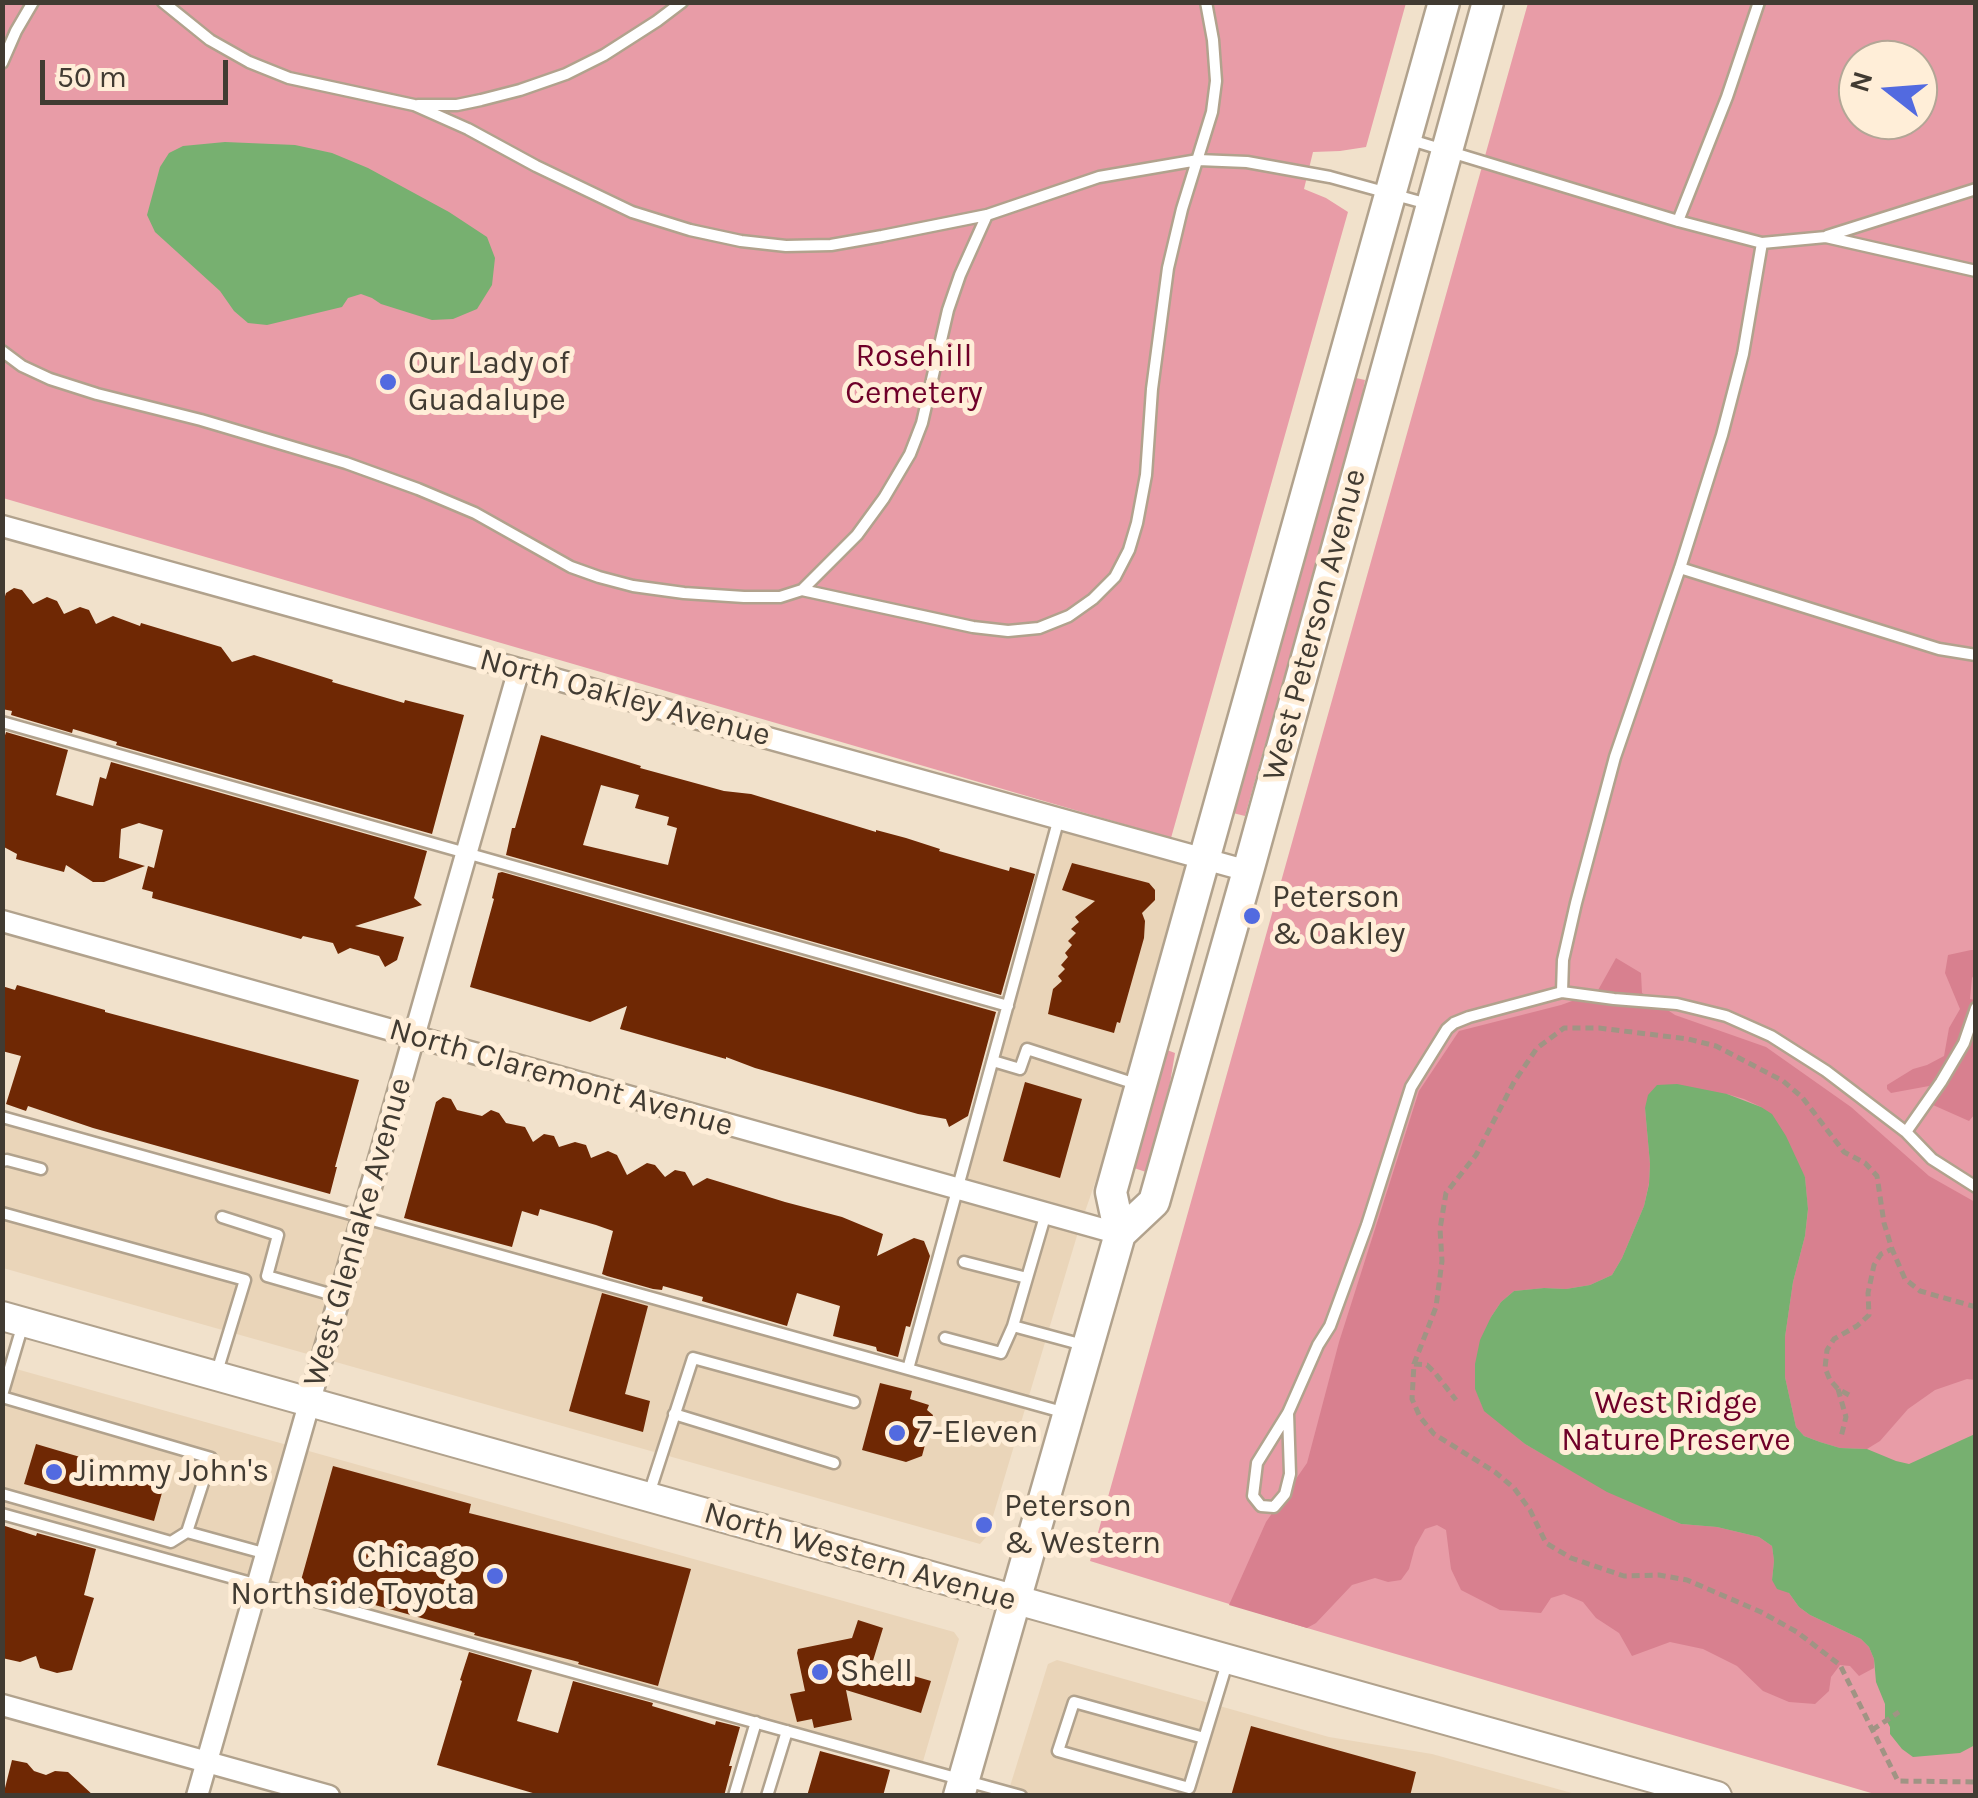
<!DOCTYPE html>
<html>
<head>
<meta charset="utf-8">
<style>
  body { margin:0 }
  #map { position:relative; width:1978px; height:1798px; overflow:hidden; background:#f1e1cb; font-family:Karla,sans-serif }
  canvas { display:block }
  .frame { position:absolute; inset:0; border:5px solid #413b32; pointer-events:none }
  .north { position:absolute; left:1838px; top:40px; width:100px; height:100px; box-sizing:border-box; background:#ffeed8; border:2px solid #b3a696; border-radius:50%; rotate:287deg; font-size:28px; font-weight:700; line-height:40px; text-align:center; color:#413b32 }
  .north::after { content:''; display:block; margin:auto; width:35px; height:45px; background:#526ae0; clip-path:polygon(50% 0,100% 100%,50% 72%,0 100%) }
  .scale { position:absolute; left:40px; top:60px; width:188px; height:45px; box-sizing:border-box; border:5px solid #413b32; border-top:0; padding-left:12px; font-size:30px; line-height:35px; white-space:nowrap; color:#413b32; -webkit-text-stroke:8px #ffeed8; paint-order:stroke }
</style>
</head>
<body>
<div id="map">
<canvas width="1978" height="1798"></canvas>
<div class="frame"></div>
<div class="north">N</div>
<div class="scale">50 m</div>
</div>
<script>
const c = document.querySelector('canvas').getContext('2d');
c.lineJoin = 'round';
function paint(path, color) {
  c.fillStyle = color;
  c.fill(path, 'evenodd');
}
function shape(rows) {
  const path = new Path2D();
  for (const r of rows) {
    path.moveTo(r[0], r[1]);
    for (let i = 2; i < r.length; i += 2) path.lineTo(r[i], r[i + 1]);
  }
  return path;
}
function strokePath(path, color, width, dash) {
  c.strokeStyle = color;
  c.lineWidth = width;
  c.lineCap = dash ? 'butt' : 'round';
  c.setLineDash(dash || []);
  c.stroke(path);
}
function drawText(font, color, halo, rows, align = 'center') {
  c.font = font + ' Karla,sans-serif';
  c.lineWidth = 10;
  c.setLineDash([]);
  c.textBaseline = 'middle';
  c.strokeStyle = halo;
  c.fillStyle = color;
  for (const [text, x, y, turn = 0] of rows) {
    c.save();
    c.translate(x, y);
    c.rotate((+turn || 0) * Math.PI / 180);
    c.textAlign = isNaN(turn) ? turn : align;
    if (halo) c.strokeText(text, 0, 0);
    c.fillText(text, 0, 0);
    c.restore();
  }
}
const built = shape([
  [1061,807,1194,846,1125,1096,1079,1229,987,1536,980,1544,3,1268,2,1112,905,1366],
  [2,1365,954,1632,959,1639,921,1768,3,1515],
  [1057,1660,1329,1737,1432,1754,1579,1795,1007,1796,1048,1664]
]);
const green = shape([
  [2,3,1406,3,1366,147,1340,151,1313,152,1304,189,1326,198,1348,212,1171,838,3,498],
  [1528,3,1975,3,1975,1795,1878,1795,1307,1628,1090,1561],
  [1858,60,1918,60,1918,120,1858,120],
  [1356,378,1365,380,1360,407,1245,816,1233,813],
  [1167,1050,1175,1053,1170,1083,1146,1172,1134,1168]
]);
const forest = shape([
  [1971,950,1975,950,1975,973,1972,978,1970,999,1976,1000,1975,1114,1969,1121,1933,1105,1929,1086,1891,1093,1887,1089,1887,1085,1913,1069,1927,1065,1944,1056,1949,1028,1960,1009,1945,973,1948,955],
  [1616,958,1641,973,1642,993,1675,1015,1766,1047,1851,1107,1929,1176,1975,1202,1975,1380,1967,1379,1935,1390,1908,1409,1880,1441,1867,1449,1840,1448,1820,1442,1804,1436,1796,1427,1785,1377,1785,1337,1793,1282,1805,1236,1808,1210,1805,1177,1761,1107,1744,1099,1727,1094,1645,1108,1650,1164,1649,1183,1644,1206,1622,1258,1612,1275,1590,1285,1566,1289,1544,1288,1514,1291,1501,1302,1491,1317,1475,1388,1484,1410,1525,1444,1607,1491,1681,1524,1717,1527,1759,1537,1772,1546,1774,1561,1772,1580,1789,1593,1799,1607,1810,1615,1861,1639,1869,1647,1874,1659,1874,1668,1859,1676,1850,1666,1840,1665,1831,1677,1829,1691,1815,1704,1789,1702,1763,1691,1737,1666,1703,1649,1670,1642,1632,1656,1619,1633,1596,1618,1583,1602,1564,1594,1551,1598,1541,1613,1500,1610,1461,1590,1451,1569,1446,1530,1437,1525,1425,1529,1415,1547,1409,1569,1401,1580,1388,1582,1375,1578,1352,1585,1316,1623,1307,1628,1229,1605,1266,1522,1307,1463,1339,1342,1419,1091,1459,1031,1561,1005,1597,992]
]);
const water = shape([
  [225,142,295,145,332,153,368,168,449,212,487,237,495,258,492,285,477,309,453,319,432,320,381,304,372,298,361,294,348,298,342,307,267,325,248,323,234,311,220,291,155,232,147,215,160,167,169,153,183,146],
  [1677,1084,1727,1094,1761,1107,1772,1114,1786,1136,1805,1177,1808,1209,1805,1236,1793,1282,1785,1337,1785,1377,1796,1427,1804,1436,1820,1442,1840,1448,1867,1449,1896,1461,1909,1464,1975,1434,1975,1745,1960,1753,1913,1757,1902,1749,1890,1734,1890,1727,1885,1718,1885,1704,1876,1682,1874,1659,1869,1647,1861,1639,1810,1615,1799,1607,1789,1593,1777,1589,1772,1580,1774,1561,1772,1546,1759,1537,1717,1527,1681,1524,1607,1492,1525,1444,1484,1411,1475,1389,1475,1364,1480,1340,1491,1317,1501,1302,1514,1291,1544,1288,1566,1289,1590,1285,1612,1275,1622,1258,1644,1206,1649,1184,1650,1164,1645,1108,1648,1095,1657,1085]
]);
const building = shape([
  [14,588,22,590,33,604,47,597,57,601,64,614,80,607,89,610,96,624,113,616,140,626,141,623,221,647,232,662,254,655,333,680,332,682,404,703,405,700,464,715,432,834,116,745,117,742,73,729,72,733,11,715,12,711,2,709,2,606,6,593],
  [6,732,68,750,56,795,93,806,100,777,106,779,111,762,427,851,414,898,422,905,355,926,404,937,397,960,385,967,379,956,350,948,338,954,333,943,303,936,301,939,152,898,153,892,142,889,148,866,154,868,163,830,139,823,121,829,119,858,145,866,104,882,93,882,66,865,64,872,16,859,17,854,2,846,2,745],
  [541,735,641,766,640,768,724,791,751,794,876,832,876,830,906,838,940,849,939,851,1009,871,1010,867,1035,874,1001,995,506,855,512,828,515,828],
  [601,785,639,795,635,808,669,817,667,825,677,828,668,865,583,845],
  [1072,863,1149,883,1155,890,1155,900,1142,913,1145,921,1144,938,1120,1023,1117,1022,1114,1033,1048,1014,1053,989,1062,981,1058,976,1065,969,1061,965,1068,957,1065,953,1072,945,1068,941,1076,933,1071,929,1079,922,1075,917,1095,901,1062,890],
  [502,872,996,1012,968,1116,949,1127,946,1119,918,1114,755,1068,726,1057,726,1059,620,1029,627,1006,590,1022,470,987,494,899,492,898,498,873],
  [17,985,105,1010,105,1012,359,1080,335,1167,337,1167,330,1194,93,1128,28,1106,26,1111,6,1104,21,1056,2,1051,2,986,15,990],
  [1025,1082,1082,1099,1060,1178,1003,1161],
  [443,1097,451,1099,457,1110,482,1116,491,1110,499,1113,506,1123,525,1127,533,1142,544,1134,554,1136,559,1147,575,1142,586,1145,591,1158,608,1151,617,1155,627,1175,647,1163,655,1165,665,1177,675,1170,685,1172,693,1186,707,1178,785,1202,842,1217,883,1234,877,1256,914,1238,924,1241,930,1256,910,1327,906,1326,898,1357,877,1351,876,1347,833,1336,840,1306,797,1293,787,1326,702,1301,703,1297,663,1286,662,1290,653,1289,607,1276,602,1274,613,1231,596,1225,540,1209,538,1216,522,1211,512,1247,404,1218,436,1102],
  [602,1293,648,1306,625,1394,650,1401,643,1432,569,1411],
  [880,1383,912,1391,910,1399,929,1405,927,1410,933,1415,922,1456,906,1462,862,1450],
  [36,1444,165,1482,154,1521,24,1484],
  [333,1466,471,1504,469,1513,691,1569,658,1686,578,1664,579,1662,474,1635,475,1633,300,1584],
  [2,1525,36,1536,37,1533,96,1549,84,1595,94,1598,72,1670,57,1673,40,1668,36,1656,20,1662,2,1658],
  [858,1620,883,1628,872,1664,931,1681,921,1713,846,1690,852,1720,814,1728,812,1719,797,1722,790,1694,805,1691,797,1653,798,1649,852,1638],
  [469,1652,532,1670,517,1721,558,1733,573,1681,653,1703,652,1706,715,1725,716,1721,740,1727,729,1766,732,1766,724,1796,543,1796,437,1765,462,1681,460,1680],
  [1251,1726,1416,1772,1410,1796,1231,1796],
  [820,1751,890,1770,883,1796,807,1796],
  [12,1760,27,1763,34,1771,46,1775,55,1771,68,1772,94,1796,3,1796]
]);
const path = shape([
  [1976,1307,1920,1291,1905,1279,1892,1249,1884,1223,1877,1176,1865,1163,1844,1152,1802,1097,1783,1081,1716,1046,1688,1039,1599,1028,1564,1028,1537,1048,1514,1082,1476,1155,1446,1193,1440,1229,1442,1261,1436,1307,1414,1364,1412,1399,1420,1417,1434,1434,1495,1472,1514,1488,1530,1510,1546,1543,1571,1558,1624,1576,1659,1575,1687,1580,1761,1612,1797,1632,1840,1665,1898,1781,1976,1782],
  [1414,1364,1427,1365,1435,1373,1456,1400],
  [1838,1389,1846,1417,1841,1437],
  [1849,1395,1838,1389,1830,1380,1825,1368,1827,1350,1834,1339,1857,1326,1869,1315,1868,1293,1874,1265,1881,1254,1892,1249],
  [1872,1730,1899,1712]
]);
const service = shape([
  [163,2,210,40,249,62,289,78,414,105,468,129,536,166,632,212,690,230,741,241,786,246,831,245,882,236,987,215,1099,177,1198,160,1247,162,1330,177,1428,204],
  [2,63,16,31,33,2],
  [418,105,457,105,481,100,520,90,566,74,604,55,657,21,682,2],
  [1411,140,1678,221,1762,243,1826,237,1976,271],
  [1678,221,1727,97,1759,2],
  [1827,236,1976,189],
  [2,351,22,366,50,379,97,394,201,420,346,463,418,489,475,513,571,567,599,577,633,586,684,593,744,597,780,597,802,590,973,627,1008,631,1039,628,1069,616,1093,599,1115,577,1129,550,1137,523,1146,475,1152,389,1168,268,1182,209,1212,112,1216,81,1213,40,1206,2],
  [1680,568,1939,649,1976,655],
  [802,590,857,535,884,498,910,454,922,423,948,310,960,275,987,215],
  [2,722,1008,1006],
  [1562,992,1563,960,1576,903,1615,757,1680,568,1722,435,1743,354,1762,243],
  [993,1061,1020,1069,1027,1049,1136,1084],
  [2,1117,1066,1413],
  [1906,1132,1941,1082,1964,1043,1976,1008],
  [2,1161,7,1160,41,1169],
  [2,1213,245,1280,216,1375],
  [222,1217,278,1235,267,1276,340,1297],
  [964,1262,1027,1278,1013,1326],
  [1027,1278,1046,1213],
  [945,1338,1001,1353,1013,1326,1087,1346],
  [908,1369,1059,818],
  [2,1395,23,1324],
  [2,1397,211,1458,187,1532,267,1554],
  [1288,1413,1290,1474,1285,1494,1274,1507,1261,1506,1253,1496,1257,1463,1288,1413,1318,1345,1330,1326,1367,1225,1411,1087,1447,1029,1454,1023,1469,1017,1562,992,1614,999,1677,1004,1726,1016,1771,1036,1826,1071,1906,1132,1932,1159,1976,1187],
  [674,1414,834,1463],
  [2,1494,171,1542,187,1532],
  [648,1497,693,1358,854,1402],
  [2,1514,1021,1796],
  [1204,1738,1074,1702,1058,1751,1189,1788,1227,1663],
  [734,1796,756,1722],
  [767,1796,787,1731]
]);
const minor = shape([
  [2,526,1248,871],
  [2,921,1120,1234],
  [2,1705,329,1796],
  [197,1796,519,669]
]);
const secondary = shape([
  [2,1316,1717,1796]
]);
const primary = shape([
  [1120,1234,1154,1202,1248,871,1488,2],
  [959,1796,1120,1234,1111,1192,1444,2]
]);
const markers = [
  [388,382,10,"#526ae0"],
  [1252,916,10,"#526ae0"],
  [897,1433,10,"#526ae0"],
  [54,1472,10,"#526ae0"],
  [984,1525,10,"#526ae0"],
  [495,1576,10,"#526ae0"],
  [820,1672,10,"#526ae0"]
];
const parkNames = [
  ["Rosehill",914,357],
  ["Cemetery",914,394],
  ["West Ridge",1676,1404],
  ["Nature Preserve",1676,1441]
];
const poiNames = [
  ["Our Lady of",408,364],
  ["Guadalupe",408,401],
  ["Peterson",1272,898],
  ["& Oakley",1272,935],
  ["7-Eleven",917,1433],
  ["Jimmy John's",74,1472],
  ["Peterson",1004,1507],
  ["& Western",1004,1544],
  ["Chicago",475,1558,"right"],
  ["Northside Toyota",475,1595,"right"],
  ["Shell",840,1672]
];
const streetNames = [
  ["West Peterson Avenue",1315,625,-75],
  ["North Oakley Avenue",625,698,15],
  ["North Claremont Avenue",561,1078,16],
  ["West Glenlake Avenue",358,1232,-74],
  ["North Western Avenue",860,1557,16]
];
paint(built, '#ead5b9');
paint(green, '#e89ca7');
paint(forest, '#d8808f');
paint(water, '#77b070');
paint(building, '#6f2804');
strokePath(service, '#b1a28d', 15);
strokePath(minor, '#b1a28d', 25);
strokePath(secondary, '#b1a28d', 32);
strokePath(primary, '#b1a28d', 35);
strokePath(path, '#a09484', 5, [8, 5]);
strokePath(service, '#fff', 10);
strokePath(minor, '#fff', 20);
strokePath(secondary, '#fff', 28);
strokePath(primary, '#fff', 30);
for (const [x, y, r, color] of markers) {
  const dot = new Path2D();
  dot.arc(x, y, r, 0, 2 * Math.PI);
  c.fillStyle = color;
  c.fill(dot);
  strokePath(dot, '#ffeed8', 4);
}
drawText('32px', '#6f0029', '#ffeed8', parkNames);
drawText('32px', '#413b32', '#ffeed8', poiNames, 'left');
drawText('32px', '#413b32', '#ffeed8', streetNames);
</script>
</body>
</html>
